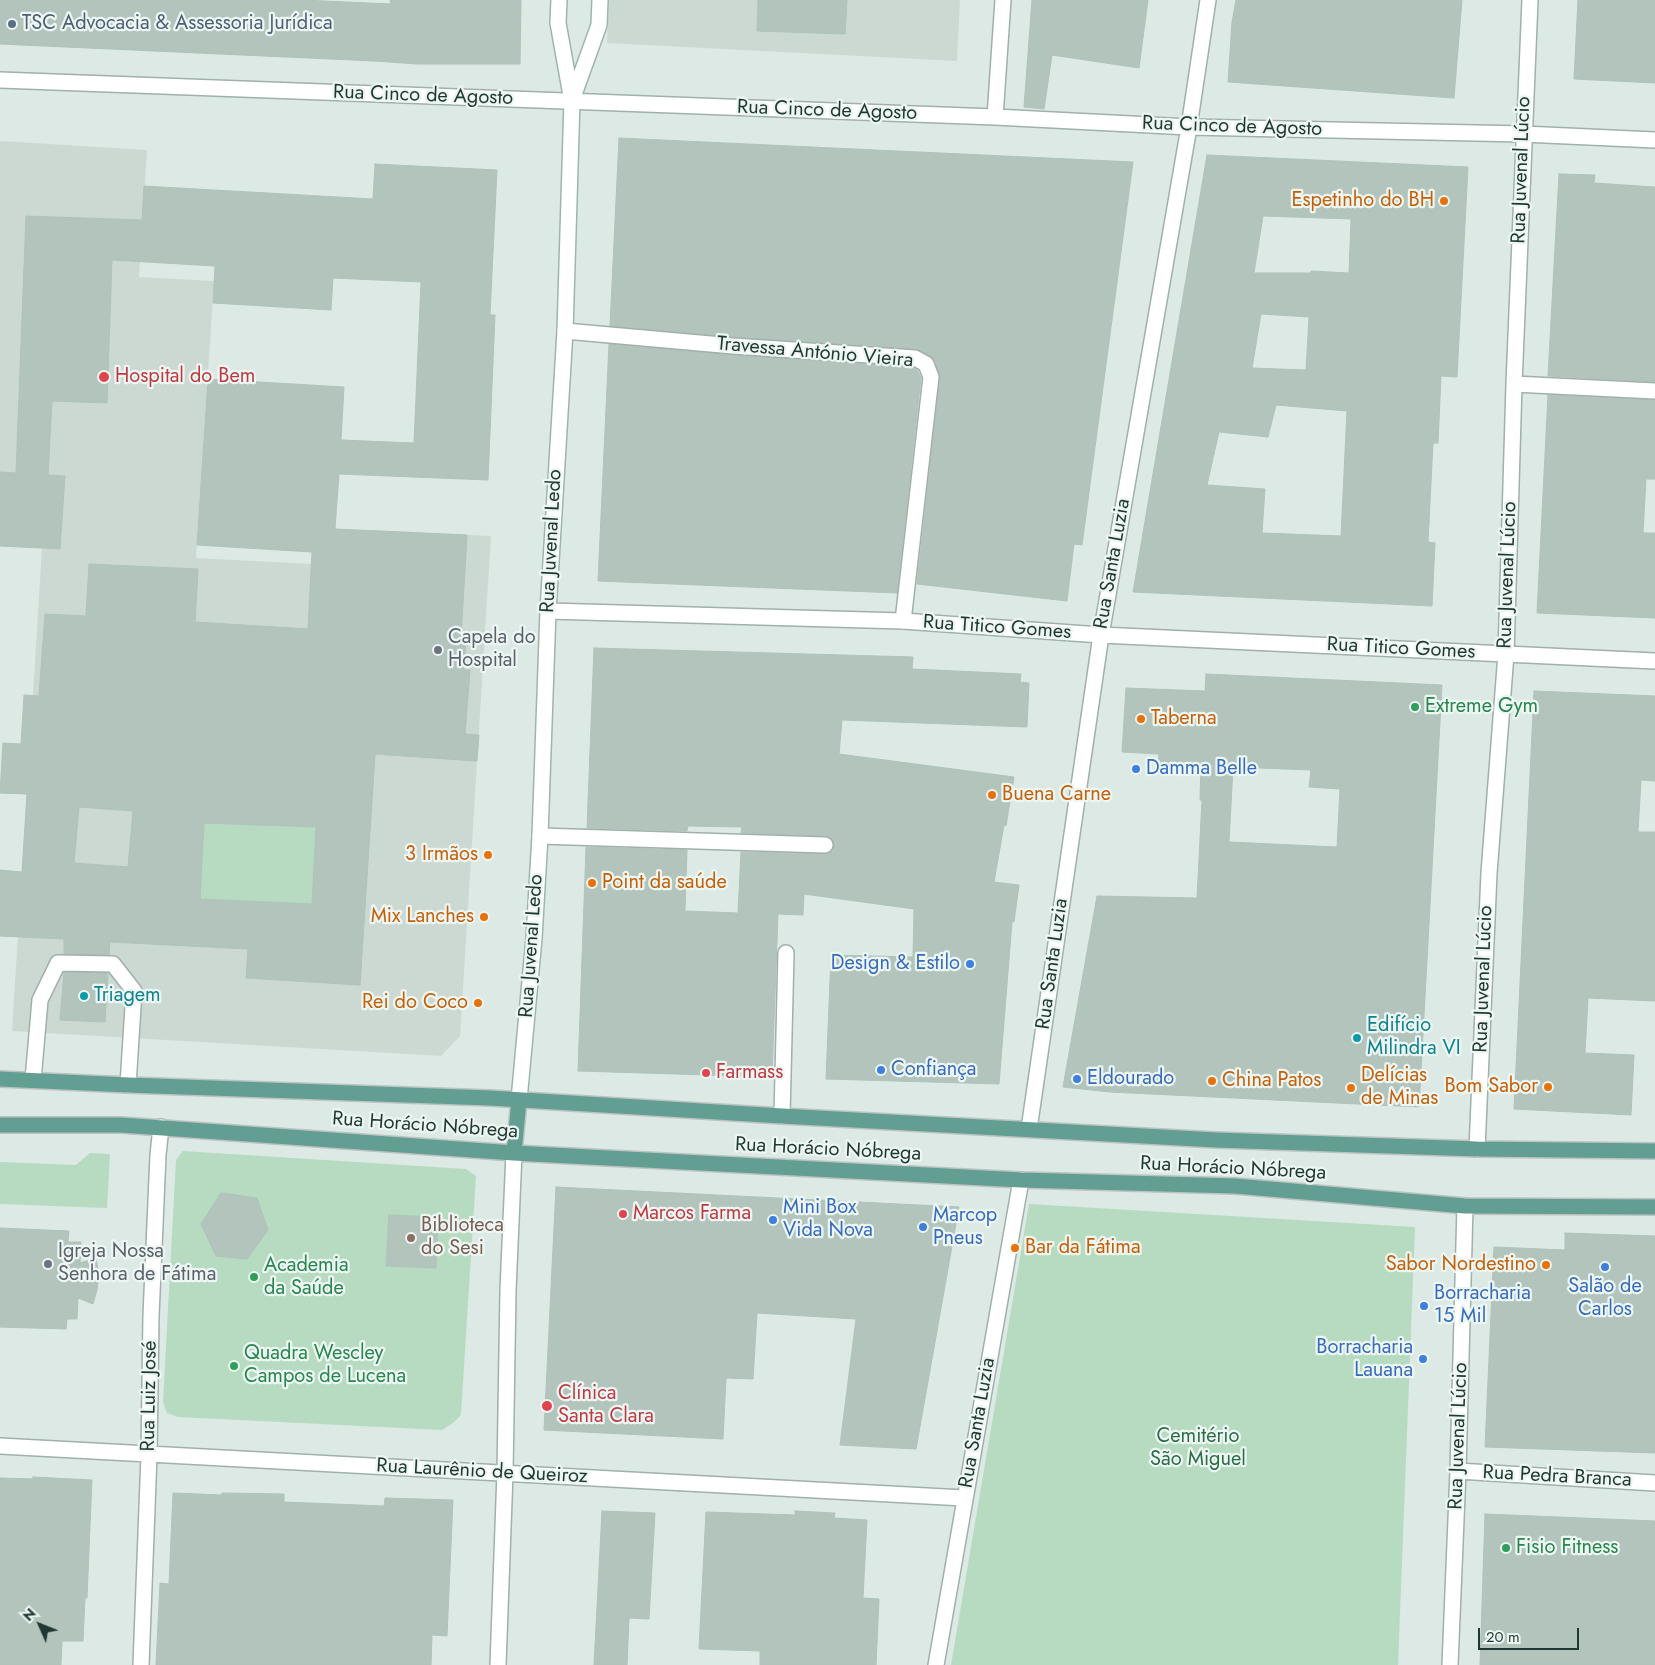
<!DOCTYPE html>
<html>
<head>
<meta charset="utf-8">
<style>
  body { margin:0 }
  #map { position:relative; width:1655px; height:1665px; overflow:hidden; background:#dde9e4; font-family:Jost,sans-serif }
  canvas { display:block }
  .north { position:absolute; left:15px; top:1600px; width:50px; height:50px; -webkit-text-stroke:4px #edf6f2; paint-order:stroke; rotate:314deg; font-size:14px; font-weight:700; line-height:20px; text-align:center; color:#1f3832 }
  .north::after { content:''; display:block; margin:auto; width:18px; height:22px; background:#1f3832; clip-path:polygon(50% 0,100% 100%,50% 72%,0 100%) }
  .scale { position:absolute; left:1478px; top:1628px; width:101px; height:22px; box-sizing:border-box; border:2px solid #1f3832; border-top:0; padding-left:6px; font-size:15px; line-height:18px; white-space:nowrap; color:#1f3832; -webkit-text-stroke:4px #edf6f2; paint-order:stroke }
</style>
</head>
<body>
<div id="map">
<canvas width="1655" height="1665"></canvas>
<div class="north">N</div>
<div class="scale">20 m</div>
</div>
<script>
const c = document.querySelector('canvas').getContext('2d');
c.lineJoin = 'round';
function paint(path, color) {
  c.fillStyle = color;
  c.fill(path, 'evenodd');
}
function shape(rows) {
  const path = new Path2D();
  for (const r of rows) {
    path.moveTo(r[0], r[1]);
    for (let i = 2; i < r.length; i += 2) path.lineTo(r[i], r[i + 1]);
  }
  return path;
}
function strokePath(path, color, width, dash) {
  c.strokeStyle = color;
  c.lineWidth = width;
  c.lineCap = dash ? 'butt' : 'round';
  c.setLineDash(dash || []);
  c.stroke(path);
}
function drawText(font, color, halo, rows, align = 'center') {
  c.font = font + ' Jost,sans-serif';
  c.lineWidth = 4.5;
  c.setLineDash([]);
  c.textBaseline = 'middle';
  c.strokeStyle = halo;
  c.fillStyle = color;
  for (const [text, x, y, turn = 0] of rows) {
    c.save();
    c.translate(x, y);
    c.rotate((+turn || 0) * Math.PI / 180);
    c.textAlign = isNaN(turn) ? turn : align;
    if (halo) c.strokeText(text, 0, 0);
    c.fillText(text, 0, 0);
    c.restore();
  }
}
const built = shape([
  [609,0,960,0,957,61,607,43],
  [0,141,147,150,139,277,214,281,196,558,370,567,373,530,491,536,460,1036,441,1056,12,1031,42,549,60,549,65,476,0,472]
]);
const green = shape([
  [204,823,316,827,312,904,200,899],
  [183,1151,466,1169,476,1176,461,1415,453,1423,442,1430,178,1417,167,1413,163,1402,176,1160],
  [90,1153,110,1154,107,1208,0,1204,0,1162,76,1165],
  [1029,1204,1415,1227,1398,1665,951,1665]
]);
const building = shape([
  [0,0,301,0,391,4,390,0,521,0,520,64,417,64,374,61,0,44,0,0],
  [758,0,847,0,845,34,757,31,758,0],
  [1032,0,1148,0,1139,68,1052,55,1044,109,1024,107,1032,0],
  [1236,0,1462,0,1454,98,1228,82,1232,22,1236,0],
  [1578,0,1655,0,1655,83,1574,79,1578,0],
  [619,138,1133,162,1082,545,1074,544,1067,601,917,584,940,378,935,361,930,356,916,349,734,337,610,326,619,138],
  [1207,155,1468,167,1457,377,1441,376,1438,443,1433,443,1428,542,1435,543,1432,606,1133,592,1207,155],
  [1263,216,1351,219,1349,273,1311,271,1311,273,1254,273,1263,216],
  [1261,314,1309,317,1306,370,1252,368,1261,314],
  [1276,405,1347,411,1341,536,1262,533,1265,489,1207,485,1219,432,1268,437,1276,405],
  [375,164,497,170,490,315,495,315,488,480,339,474,335,529,467,535,461,637,466,637,464,670,470,670,465,734,479,735,477,761,375,754,360,985,246,978,248,949,110,942,109,955,64,954,64,939,0,936,0,870,22,872,27,794,0,793,3,743,21,744,24,695,39,696,45,614,86,616,89,564,198,569,195,622,308,629,312,552,197,545,208,379,344,387,341,440,414,443,421,282,333,278,331,310,213,303,215,266,112,260,107,403,52,401,48,475,65,476,60,549,0,546,0,472,16,473,26,216,142,220,144,186,373,199,375,164],
  [79,807,133,811,128,867,74,863,79,807],
  [204,823,316,827,312,904,200,899,204,823],
  [1559,174,1595,175,1594,183,1655,187,1655,382,1548,376,1559,174],
  [609,344,732,355,912,367,918,371,921,378,897,593,598,581,609,344],
  [1548,395,1655,400,1655,479,1646,479,1643,533,1655,533,1655,618,1537,613,1548,395],
  [594,648,913,657,912,669,1021,674,1020,682,1029,683,1027,727,842,720,839,754,1014,777,1006,826,1004,825,994,882,1019,885,1014,922,1012,922,999,1084,826,1079,831,955,913,957,914,909,804,894,803,915,778,914,772,1077,578,1071,586,847,687,850,685,911,738,913,741,852,825,854,833,850,834,845,830,837,826,836,741,833,742,827,688,826,687,831,587,828,594,648],
  [1206,674,1442,685,1419,1107,1110,1092,1063,1087,1097,896,1197,898,1202,800,1200,800,1201,765,1158,763,1159,754,1122,752,1126,688,1205,691,1206,674],
  [1233,767,1311,770,1309,787,1340,789,1337,847,1229,842,1233,767],
  [1534,691,1655,696,1655,781,1641,780,1638,832,1655,832,1655,1001,1588,998,1585,1053,1634,1055,1631,1115,1514,1109,1534,691],
  [64,972,108,973,105,1022,60,1020,64,972],
  [556,1187,959,1207,916,1449,840,1445,856,1319,757,1313,753,1379,726,1378,723,1439,544,1430,556,1187],
  [221,1193,257,1198,268,1230,247,1259,216,1256,201,1224,221,1193],
  [389,1215,438,1217,436,1268,386,1266,389,1215],
  [0,1228,69,1231,68,1242,81,1242,80,1263,96,1258,99,1275,97,1290,93,1304,78,1298,77,1319,67,1319,66,1329,0,1327,0,1228],
  [1565,1233,1655,1236,1655,1453,1485,1447,1494,1247,1565,1250,1565,1233],
  [33,1477,92,1480,87,1598,85,1598,83,1641,62,1641,61,1665,0,1665,0,1478,33,1479,33,1477],
  [173,1493,222,1495,222,1493,284,1494,284,1502,384,1506,385,1498,453,1500,447,1636,432,1635,431,1665,156,1665,160,1583,169,1584,173,1493],
  [602,1511,655,1513,649,1619,629,1618,627,1665,594,1665,602,1511],
  [795,1511,835,1513,834,1518,867,1520,863,1598,879,1599,876,1665,760,1665,760,1651,699,1649,706,1512,795,1515,795,1511],
  [1485,1514,1655,1521,1655,1665,1480,1665,1485,1514]
]);
const lane = shape([
  [565,331,733,346,915,358,926,364,931,377,903,621],
  [33,1080,40,1000,58,963,113,964,134,991,128,1085],
  [782,1116,786,953]
]);
const street = shape([
  [0,80,995,117,1189,127,1523,134,1655,140],
  [995,117,1003,0],
  [1514,384,1655,391],
  [548,611,903,621,1101,635,1655,661],
  [540,836,825,845],
  [1029,1129,1101,635,1189,127,1208,0],
  [1477,1149,1489,873,1506,654,1514,384,1530,0],
  [0,1446,964,1498],
  [1458,1471,1655,1483],
  [141,1665,149,1455,151,1316,158,1155,161,1127],
  [498,1665,505,1473,508,1290,514,1153],
  [936,1665,1021,1180],
  [1450,1665,1458,1471,1465,1206]
]);
const secondary = shape([
  [572,100,599,25,600,0],
  [519,1100,534,938,540,836,548,611,565,331,572,101,558,23,559,0]
]);
const primary = shape([
  [0,1079,128,1085,490,1098,782,1116,1216,1140,1477,1149,1655,1151],
  [0,1125,121,1125,514,1153,1021,1180,1235,1186,1465,1206,1655,1207],
  [514,1153,519,1100]
]);
const markers = [
  [12,24,5,"#5c6f8a"],
  [1444,201,5,"#e8710a"],
  [104,377,6,"#e0444e"],
  [438,650,5,"#6b7280"],
  [1415,707,5,"#2e9e5b"],
  [1141,719,5,"#e8710a"],
  [1136,769,5,"#3f7fe0"],
  [992,795,5,"#e8710a"],
  [488,855,5,"#e8710a"],
  [592,883,5,"#e8710a"],
  [484,917,5,"#e8710a"],
  [970,964,5,"#3f7fe0"],
  [84,996,5,"#0f9aa8"],
  [478,1003,5,"#e8710a"],
  [1357,1038,5,"#0f9aa8"],
  [881,1070,5,"#3f7fe0"],
  [706,1073,5,"#e0444e"],
  [1077,1079,5,"#3f7fe0"],
  [1212,1081,5,"#e8710a"],
  [1548,1087,5,"#e8710a"],
  [1351,1088,5,"#e8710a"],
  [623,1214,5,"#e0444e"],
  [773,1220,5,"#3f7fe0"],
  [923,1227,5,"#3f7fe0"],
  [411,1238,5,"#8d6e63"],
  [1015,1248,5,"#e8710a"],
  [48,1264,5,"#6b7280"],
  [1546,1265,5,"#e8710a"],
  [1605,1267,5,"#3f7fe0"],
  [254,1277,5,"#2e9e5b"],
  [1424,1306,5,"#3f7fe0"],
  [1423,1359,5,"#3f7fe0"],
  [234,1366,5,"#2e9e5b"],
  [547,1406,6,"#e0444e"],
  [1506,1548,5,"#2e9e5b"]
];
const serviceNames = [
  ["TSC Advocacia & Assessoria Jurídica",22,24]
];
const streetNames = [
  ["Rua Cinco de Agosto",423,96,2],
  ["Rua Cinco de Agosto",827,111,2],
  ["Rua Cinco de Agosto",1232,127,2],
  ["Rua Juvenal Lúcio",1522,170,-88],
  ["Travessa António Vieira",815,353,5],
  ["Rua Juvenal Ledo",552,541,-87],
  ["Rua Santa Luzia",1113,564,-80],
  ["Rua Juvenal Lúcio",1508,575,-88],
  ["Rua Titico Gomes",997,628,4],
  ["Rua Titico Gomes",1401,649,3],
  ["Rua Juvenal Ledo",532,946,-86],
  ["Rua Santa Luzia",1053,964,-82],
  ["Rua Juvenal Lúcio",1484,979,-88],
  ["Rua Horácio Nóbrega",425,1126,4],
  ["Rua Horácio Nóbrega",828,1150,3],
  ["Rua Horácio Nóbrega",1233,1169,3],
  ["Rua Luiz José",150,1396,-89],
  ["Rua Santa Luzia",978,1423,-80],
  ["Rua Juvenal Lúcio",1459,1436,-88],
  ["Rua Laurênio de Queiroz",482,1472,3],
  ["Rua Pedra Branca",1557,1477,3]
];
const foodNames = [
  ["Espetinho do BH",1434,201],
  ["Taberna",1151,719,"left"],
  ["Buena Carne",1002,795,"left"],
  ["3 Irmãos",478,855],
  ["Point da saúde",602,883,"left"],
  ["Mix Lanches",474,917],
  ["Rei do Coco",468,1003],
  ["Delícias",1361,1076,"left"],
  ["de Minas",1361,1099,"left"],
  ["China Patos",1222,1081,"left"],
  ["Bom Sabor",1538,1087],
  ["Bar da Fátima",1025,1248,"left"],
  ["Sabor Nordestino",1536,1265]
];
const healthNames = [
  ["Hospital do Bem",115,377],
  ["Farmass",716,1073],
  ["Marcos Farma",633,1214],
  ["Clínica",558,1394],
  ["Santa Clara",558,1417]
];
const worshipNames = [
  ["Capela do",448,638],
  ["Hospital",448,661],
  ["Igreja Nossa",58,1252],
  ["Senhora de Fátima",58,1275]
];
const leisureNames = [
  ["Extreme Gym",1425,707],
  ["Academia",264,1266],
  ["da Saúde",264,1289],
  ["Quadra Wescley",244,1354],
  ["Campos de Lucena",244,1377],
  ["Fisio Fitness",1516,1548]
];
const shopNames = [
  ["Damma Belle",1146,769],
  ["Design & Estilo",960,964,"right"],
  ["Confiança",891,1070],
  ["Eldourado",1087,1079],
  ["Mini Box",783,1208],
  ["Vida Nova",783,1231],
  ["Marcop",933,1216],
  ["Pneus",933,1239],
  ["Salão de",1605,1287,"center"],
  ["Carlos",1605,1310,"center"],
  ["Borracharia",1434,1294],
  ["15 Mil",1434,1317],
  ["Borracharia",1413,1348,"right"],
  ["Lauana",1413,1371,"right"]
];
const cultureNames = [
  ["Triagem",94,996],
  ["Edifício",1367,1026],
  ["Milindra VI",1367,1049]
];
const educationNames = [
  ["Biblioteca",421,1226],
  ["do Sesi",421,1249]
];
const parkNames = [
  ["Cemitério",1198,1437],
  ["São Miguel",1198,1460]
];
paint(built, '#ccd9d3');
paint(green, '#b6dbc1');
paint(building, '#b3c4bd');
strokePath(building, '#b0c2bb', 1);
strokePath(lane, '#a0b0ab', 18);
strokePath(street, '#a0b0ab', 18);
strokePath(secondary, '#9db5ad', 18);
strokePath(primary, '#bcc3c2', 18);
strokePath(lane, '#fff', 15);
strokePath(street, '#fff', 15);
strokePath(secondary, '#fff', 15);
strokePath(primary, '#629e91', 15);
for (const [x, y, r, color] of markers) {
  const dot = new Path2D();
  dot.arc(x, y, r, 0, 2 * Math.PI);
  c.fillStyle = color;
  c.fill(dot);
  strokePath(dot, '#edf6f2', 2);
}
drawText('20px', '#4e5e75', '#edf6f2', serviceNames, 'left');
drawText('20px', '#1f3832', '#edf6f2', streetNames);
drawText('20px', '#c56008', '#edf6f2', foodNames, 'right');
drawText('20px', '#be3a42', '#edf6f2', healthNames, 'left');
drawText('20px', '#5b616d', '#edf6f2', worshipNames, 'left');
drawText('20px', '#27864d', '#edf6f2', leisureNames, 'left');
drawText('20px', '#366cbe', '#edf6f2', shopNames, 'left');
drawText('20px', '#0d838f', '#edf6f2', cultureNames, 'left');
drawText('20px', '#785e54', '#edf6f2', educationNames, 'left');
drawText('20px', '#2a6e47', '#edf6f2', parkNames);
</script>
</body>
</html>
